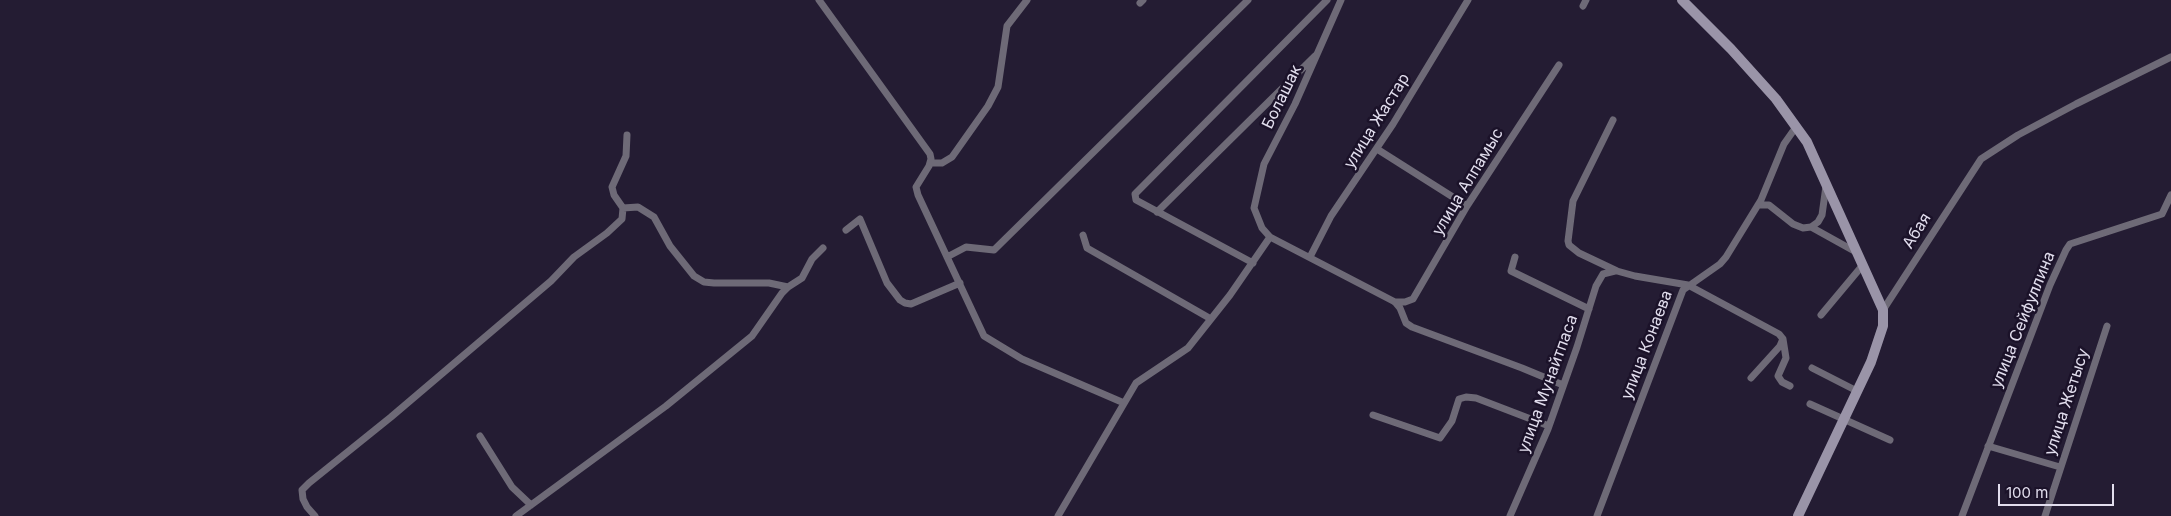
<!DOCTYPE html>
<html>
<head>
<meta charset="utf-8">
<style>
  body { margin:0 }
  #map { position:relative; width:2171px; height:516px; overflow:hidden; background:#241c33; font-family:Inter,sans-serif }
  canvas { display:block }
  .scale { position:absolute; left:1998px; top:484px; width:116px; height:22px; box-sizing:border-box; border:2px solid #e2deee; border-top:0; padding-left:6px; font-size:15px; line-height:18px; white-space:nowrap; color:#e2deee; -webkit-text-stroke:4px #1b1229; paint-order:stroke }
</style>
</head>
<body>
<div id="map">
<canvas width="2171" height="516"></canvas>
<div class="scale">100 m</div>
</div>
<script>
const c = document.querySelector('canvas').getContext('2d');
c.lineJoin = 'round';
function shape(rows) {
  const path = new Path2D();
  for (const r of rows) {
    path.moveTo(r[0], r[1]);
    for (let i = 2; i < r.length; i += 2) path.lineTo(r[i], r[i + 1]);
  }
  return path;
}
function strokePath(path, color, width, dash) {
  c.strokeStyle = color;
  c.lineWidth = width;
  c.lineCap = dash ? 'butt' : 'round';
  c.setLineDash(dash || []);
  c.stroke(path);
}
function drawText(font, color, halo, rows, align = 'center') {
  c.font = font + ' Inter,sans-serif';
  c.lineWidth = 5;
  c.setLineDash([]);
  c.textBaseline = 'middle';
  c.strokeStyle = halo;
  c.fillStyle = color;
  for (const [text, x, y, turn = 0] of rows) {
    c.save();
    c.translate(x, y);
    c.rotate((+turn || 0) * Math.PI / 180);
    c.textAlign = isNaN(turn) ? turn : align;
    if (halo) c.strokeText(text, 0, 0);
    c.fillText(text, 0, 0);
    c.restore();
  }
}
const street = shape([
  [819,0,930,154,931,159,929,166,916,187,918,195,984,336,1022,359,1124,403],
  [1341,0,1295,104,1264,164,1254,208,1262,228,1270,237,1395,302,1400,308,1406,323,1412,327,1522,368,1563,385],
  [1140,3,1143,0],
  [1583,6,1586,0],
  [1613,120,1573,201,1568,241,1569,245,1579,253,1617,271,1635,276,1688,285,1779,334,1783,339,1780,346,1751,378],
  [1377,149,1467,206],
  [930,163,942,163,952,157,988,106,998,87,1007,26,1027,0],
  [1758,205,1769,205,1793,224,1803,228,1811,227,1818,222,1822,215,1826,186],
  [623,208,638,207,654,217,670,246,694,276,704,282,714,283,769,283,788,287],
  [1157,212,1315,56],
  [1811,227,1856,252],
  [846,230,860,219,887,283,900,300,905,303,911,304,960,283],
  [1083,235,1087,248,1211,319],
  [947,257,966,247,994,250,1248,0],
  [1310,257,1331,216,1393,124,1468,0],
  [1515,257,1511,271,1589,309],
  [1253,263,1136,200,1135,194,1327,0],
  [1395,302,1405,302,1413,299,1467,206,1559,65],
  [1883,310,1981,159,2018,135,2076,104,2171,57],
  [1821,315,1862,266],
  [1783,339,1786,358,1778,376,1782,382,1790,386],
  [1812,368,1857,391],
  [1810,404,1890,440],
  [1373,415,1440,438,1452,421,1459,399,1466,397,1476,398,1549,426],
  [480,436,512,487,531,505],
  [1988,446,2060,467],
  [315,516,307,507,303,499,302,490,309,483,391,417,551,281,574,257,607,233,622,219,623,208,614,195,612,187,626,156,627,135],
  [516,516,666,406,752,336,782,293,788,287,802,278,812,259,823,248],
  [1058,516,1136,383,1188,348,1230,295,1270,237],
  [1510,516,1548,429,1577,347,1596,286,1603,274,1615,271],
  [1597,516,1683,290,1720,264,1726,257,1761,200,1784,144,1796,127],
  [1962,516,2050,285,2066,250,2070,244,2162,214,2171,195],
  [2045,516,2107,326]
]);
const secondary = shape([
  [1682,0,1731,49,1776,99,1807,142,1883,310,1883,326,1871,362,1798,516]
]);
const streetNames = [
  ["Болашак",1282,97,-64],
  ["улица Жастар",1377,121,-58],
  ["улица Алпамыс",1468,182,-59],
  ["Абая",1917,231,-58],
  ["улица Сейфуллина",2023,320,-68],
  ["улица Конаева",1647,345,-69],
  ["улица Мунайтпаса",1548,384,-70],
  ["улица Жетысу",2067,402,-72]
];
strokePath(street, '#6e6a77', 7);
strokePath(secondary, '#9a94a8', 10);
drawText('16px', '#e2deee', '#1b1229', streetNames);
</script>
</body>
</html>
